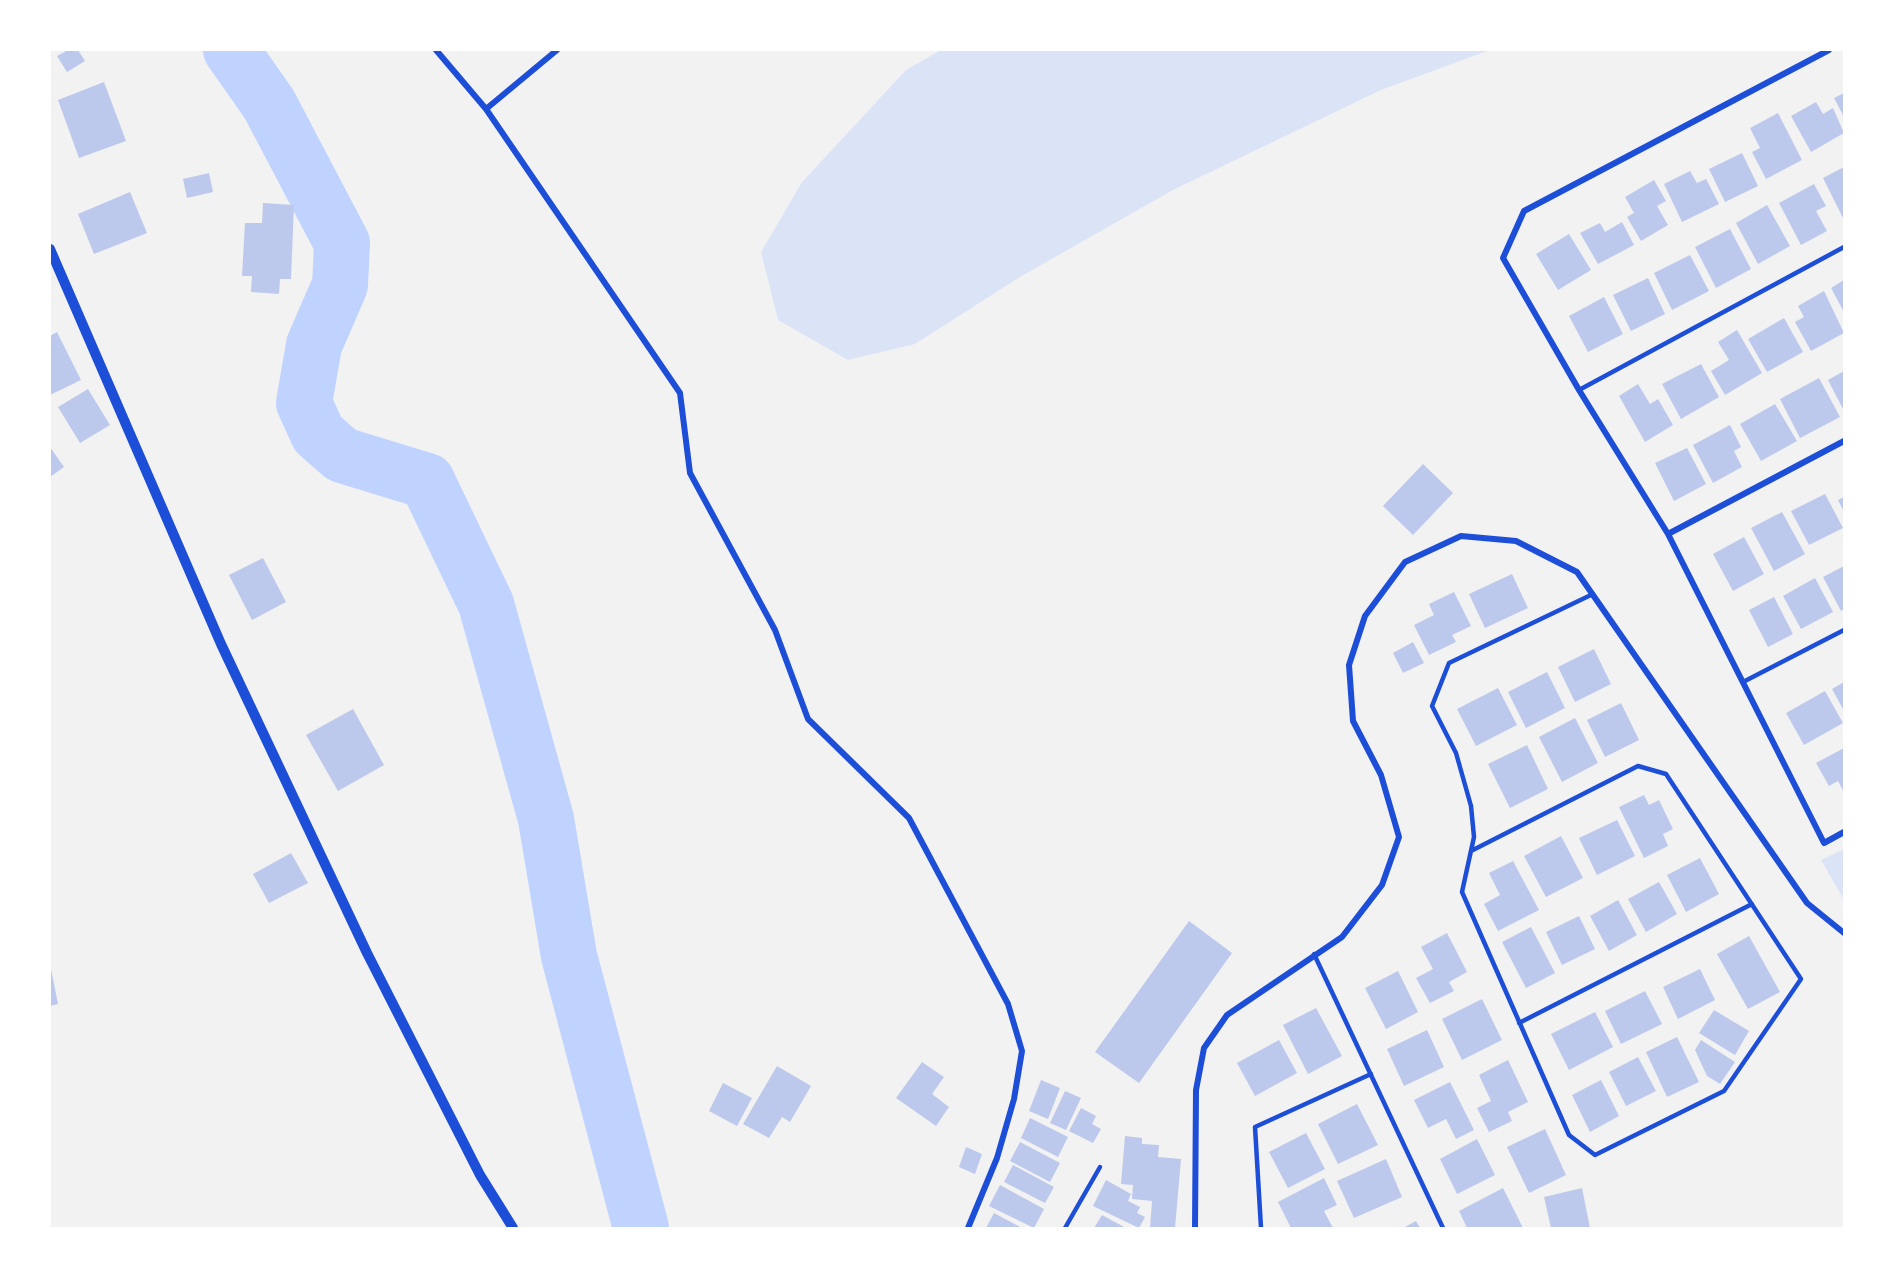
<!DOCTYPE html>
<html>
<head>
<meta charset="utf-8">
<style>
  body { margin:0 }
  #map { position:relative; width:1894px; height:1278px; overflow:hidden; background:#f2f2f2; font-family:"IBM Plex Sans",sans-serif }
  canvas { display:block }
  .frame { position:absolute; inset:0; border:51px solid #fff; pointer-events:none }
</style>
</head>
<body>
<div id="map">
<canvas width="1894" height="1278"></canvas>
<div class="frame"></div>
</div>
<script>
const c = document.querySelector('canvas').getContext('2d');
c.lineJoin = 'round';
function paint(path, color) {
  c.fillStyle = color;
  c.fill(path, 'evenodd');
}
function shape(rows) {
  const path = new Path2D();
  for (const r of rows) {
    path.moveTo(r[0], r[1]);
    for (let i = 2; i < r.length; i += 2) path.lineTo(r[i], r[i + 1]);
  }
  return path;
}
function strokePath(path, color, width, dash) {
  c.strokeStyle = color;
  c.lineWidth = width;
  c.lineCap = dash ? 'butt' : 'round';
  c.setLineDash(dash || []);
  c.stroke(path);
}
const green = shape([
  [941,50,1490,50,1381,90,1173,190,1020,277,915,344,848,360,778,320,761,252,802,182,906,70],
  [1844,849,1844,900,1821,860]
]);
const river = shape([
  [231,50,269,104,342,243,340,285,314,345,304,403,318,434,342,455,427,481,486,604,546,819,569,956,641,1228]
]);
const building = shape([
  [68,50,78,50,85,61,67,72,57,56],
  [104,82,126,141,79,158,58,100],
  [1844,93,1844,117,1834,98],
  [1816,102,1823,114,1833,108,1844,133,1811,152,1791,116],
  [1778,113,1802,160,1766,179,1752,152,1760,148,1750,128],
  [1742,153,1758,186,1725,202,1709,169],
  [1844,167,1844,220,1823,178],
  [1690,171,1697,183,1706,179,1719,204,1682,222,1664,184],
  [209,173,213,192,187,198,183,179],
  [1654,180,1666,201,1657,206,1668,225,1641,241,1627,217,1634,213,1625,197],
  [1814,184,1826,206,1816,211,1827,231,1801,245,1779,203],
  [130,192,147,233,94,254,78,214],
  [263,203,294,205,291,279,280,279,279,294,251,292,252,276,242,276,245,223,262,223],
  [1767,205,1790,246,1758,264,1736,223],
  [1622,222,1634,245,1598,264,1580,233,1600,223,1605,232],
  [1730,229,1751,269,1716,288,1695,247],
  [1569,234,1591,270,1558,290,1536,254],
  [1690,255,1709,291,1672,310,1654,273],
  [1648,278,1665,314,1631,331,1613,295],
  [1844,280,1844,312,1831,288],
  [1824,291,1844,333,1811,351,1795,322,1804,317,1798,306],
  [1604,297,1623,334,1588,352,1569,316],
  [1784,318,1803,352,1767,372,1748,339],
  [1737,330,1762,373,1725,395,1711,371,1729,360,1718,342],
  [57,332,81,380,50,395,50,336],
  [1701,364,1719,397,1681,419,1662,384],
  [1844,371,1844,411,1828,380],
  [1819,378,1840,417,1800,438,1780,399],
  [1638,384,1650,404,1658,399,1673,425,1645,442,1619,396],
  [88,389,110,425,80,443,58,407],
  [1775,404,1797,441,1761,461,1740,424],
  [1730,425,1741,447,1734,451,1742,467,1713,483,1693,445],
  [50,447,64,467,50,477],
  [1687,448,1706,484,1674,501,1655,463],
  [1423,464,1453,493,1413,535,1383,506],
  [1825,494,1843,528,1809,545,1791,511],
  [1844,497,1844,512,1838,500],
  [1782,512,1805,554,1774,571,1751,528],
  [1744,537,1764,574,1733,591,1713,554],
  [263,558,286,602,252,620,229,575],
  [1844,566,1844,609,1841,611,1823,577],
  [1512,574,1528,608,1485,628,1469,594],
  [1815,578,1833,612,1801,629,1783,596],
  [1454,592,1471,626,1452,635,1456,642,1429,655,1414,625,1434,615,1429,604],
  [1774,597,1793,634,1768,647,1749,610],
  [1413,642,1424,663,1403,673,1393,653],
  [1594,649,1611,684,1575,702,1558,667],
  [1547,672,1565,708,1526,728,1508,692],
  [1844,682,1844,711,1832,689],
  [1498,688,1517,725,1476,746,1457,709],
  [1825,691,1843,723,1804,745,1786,713],
  [1621,703,1639,740,1605,757,1587,720],
  [353,709,384,765,338,791,306,735],
  [1575,718,1598,763,1562,782,1539,737],
  [1527,745,1548,789,1510,808,1488,764],
  [1844,748,1844,792,1838,781,1829,786,1816,763],
  [1644,795,1649,805,1659,800,1673,829,1663,834,1668,846,1644,858,1619,807],
  [1617,820,1635,856,1597,875,1579,838],
  [1561,836,1583,878,1546,897,1524,856],
  [291,853,308,883,269,903,253,874],
  [1700,858,1719,894,1686,912,1667,875],
  [1513,861,1539,910,1498,931,1484,904,1500,895,1489,873],
  [1659,882,1677,914,1646,932,1628,899],
  [1618,900,1637,935,1609,951,1590,916],
  [1579,916,1595,949,1562,965,1546,932],
  [1189,921,1232,953,1139,1083,1095,1052],
  [1531,927,1555,973,1526,988,1502,942],
  [1447,933,1467,972,1449,982,1454,991,1430,1003,1416,978,1433,969,1421,947],
  [1749,936,1780,992,1748,1009,1717,954],
  [50,964,58,1004,50,1006],
  [1700,969,1715,1000,1678,1019,1663,987],
  [1398,971,1418,1012,1386,1029,1365,988],
  [1645,991,1662,1024,1621,1044,1605,1011],
  [1482,999,1502,1040,1462,1060,1442,1019],
  [1316,1008,1342,1056,1308,1074,1283,1025],
  [1714,1010,1749,1031,1735,1055,1699,1033],
  [1595,1012,1613,1047,1569,1070,1551,1034],
  [1427,1030,1444,1067,1404,1086,1387,1049],
  [1677,1037,1699,1082,1667,1097,1646,1052],
  [1279,1040,1297,1073,1255,1096,1237,1063],
  [1701,1040,1735,1062,1720,1084,1707,1076,1695,1050],
  [1638,1057,1656,1091,1626,1106,1609,1072],
  [1508,1060,1528,1102,1508,1112,1512,1121,1489,1132,1477,1108,1491,1101,1479,1075],
  [922,1062,944,1077,932,1094,949,1107,936,1126,896,1098],
  [777,1066,811,1086,790,1122,782,1117,769,1138,743,1124],
  [1041,1080,1060,1088,1048,1119,1029,1111],
  [1601,1080,1619,1116,1590,1132,1572,1095],
  [1450,1082,1474,1130,1456,1139,1446,1119,1428,1128,1414,1100],
  [723,1083,752,1098,737,1126,709,1111],
  [1065,1091,1081,1098,1066,1130,1050,1123],
  [1357,1104,1378,1145,1338,1164,1318,1124],
  [1081,1108,1096,1116,1092,1124,1101,1129,1093,1143,1069,1131],
  [1030,1118,1068,1137,1058,1157,1021,1138],
  [1545,1129,1566,1175,1529,1193,1507,1147],
  [1306,1133,1325,1169,1288,1188,1269,1152],
  [1125,1136,1142,1138,1142,1144,1159,1145,1158,1157,1181,1159,1175,1228,1150,1228,1152,1201,1132,1199,1133,1185,1121,1184],
  [1477,1139,1495,1175,1457,1194,1440,1159],
  [1020,1142,1060,1163,1050,1182,1010,1161],
  [966,1147,982,1154,975,1174,959,1167],
  [1386,1159,1402,1197,1354,1218,1337,1181],
  [1013,1165,1054,1187,1045,1203,1004,1182],
  [1324,1178,1337,1205,1324,1211,1333,1228,1291,1228,1278,1202],
  [1106,1180,1131,1194,1128,1201,1140,1207,1137,1213,1145,1217,1139,1228,1093,1206],
  [1000,1185,1044,1209,1034,1228,989,1206],
  [1503,1188,1523,1228,1467,1228,1459,1211],
  [1582,1188,1590,1228,1551,1228,1544,1197],
  [994,1213,1022,1228,986,1228],
  [1102,1215,1126,1228,1094,1228],
  [1416,1221,1420,1228,1403,1228]
]);
const service = shape([
  [1579,390,1844,247],
  [1743,682,1844,630],
  [1471,851,1638,766,1666,774,1801,979,1724,1091,1595,1155,1569,1135,1462,892,1474,837,1471,806,1456,753,1432,706,1449,663,1593,594],
  [1314,954,1443,1228],
  [1519,1023,1752,904],
  [1065,1228,1100,1167],
  [1261,1228,1255,1127,1371,1074]
]);
const minor = shape([
  [436,50,486,109,680,393,690,473,775,630,808,719,909,818,1008,1004,1022,1051,1014,1099,997,1158,968,1228],
  [1829,50,1524,211,1503,258,1579,390,1668,534,1824,843,1844,832],
  [486,109,557,50],
  [1668,534,1844,441],
  [1195,1228,1196,1090,1204,1048,1227,1015,1342,937,1382,885,1399,837,1381,775,1353,721,1349,665,1365,616,1405,562,1461,536,1516,541,1577,572,1807,903,1844,933]
]);
const tertiary = shape([
  [50,249,221,644,367,953,480,1175,513,1228]
]);
paint(green, '#dbe4f7');
strokePath(river, '#bfd3fe', 56);
paint(building, '#bdc9ec');
strokePath(service, '#1d4ed8', 4.5);
strokePath(minor, '#1d4ed8', 6);
strokePath(tertiary, '#1d4ed8', 10);
</script>
</body>
</html>
